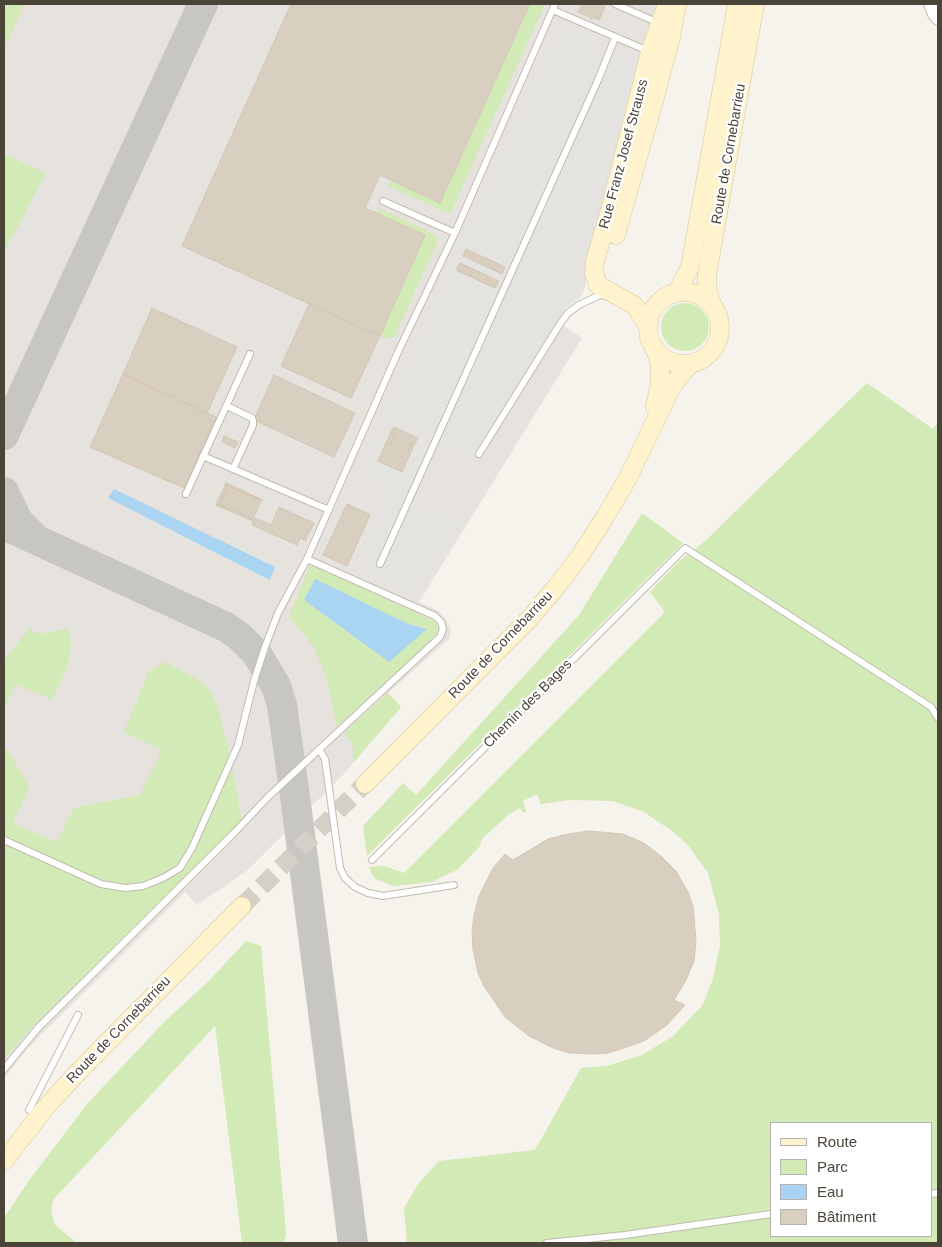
<!DOCTYPE html>
<html>
<head>
<meta charset="utf-8">
<style>
  body { margin:0 }
  #map { position:relative; width:942px; height:1247px; overflow:hidden; background:#f6f3ec; font-family:Arial,sans-serif }
  canvas { display:block }
  .frame { position:absolute; inset:0; border:5px solid #4b4439; pointer-events:none }
  .legend { position:absolute; left:770px; top:1122px; width:162px; height:115px; box-sizing:border-box; background:#fff; border:1px solid #b7b4b0; margin:0; padding:6px 9px; list-style:none; font-size:15px; color:#4b4439 }
  .legend li { display:flex; align-items:center; gap:10px; height:25px }
  .legend b { width:25px; border:1px solid #b7b4b0 }
</style>
</head>
<body>
<div id="map">
<canvas width="942" height="1247"></canvas>
<div class="frame"></div>
<ul class="legend">
<li><b style="height:6px;background:#fff3cd"></b>Route</li>
<li><b style="height:14px;background:#d2eab5"></b>Parc</li>
<li><b style="height:14px;background:#a9d4f2"></b>Eau</li>
<li><b style="height:14px;background:#d8cfc1"></b>Bâtiment</li>
</ul>
</div>
<script>
const c = document.querySelector('canvas').getContext('2d');
c.lineJoin = 'round';
function paint(path, color) {
  c.fillStyle = color;
  c.fill(path, 'evenodd');
}
function shape(rows) {
  const path = new Path2D();
  for (const r of rows) {
    if (r.length === 3) {
      path.moveTo(r[0] + r[2], r[1]);
      path.arc(r[0], r[1], r[2], 0, 2 * Math.PI);
      continue;
    }
    path.moveTo(r[0], r[1]);
    for (let i = 2; i < r.length; i += 2) path.lineTo(r[i], r[i + 1]);
  }
  return path;
}
function strokePath(path, color, width, dash) {
  c.strokeStyle = color;
  c.lineWidth = width;
  c.lineCap = dash ? 'butt' : 'round';
  c.setLineDash(dash || []);
  c.stroke(path);
}
function drawText(font, color, halo, rows, align = 'center') {
  c.font = font + ' Arial,sans-serif';
  c.lineWidth = 4.5;
  c.setLineDash([]);
  c.textBaseline = 'middle';
  c.strokeStyle = halo;
  c.fillStyle = color;
  for (const [text, x, y, turn = 0] of rows) {
    c.save();
    c.translate(x, y);
    c.rotate((+turn || 0) * Math.PI / 180);
    c.textAlign = isNaN(turn) ? turn : align;
    if (halo) c.strokeText(text, 0, 0);
    c.fillText(text, 0, 0);
    c.restore();
  }
}
const industrial = shape([
  [4,4,658,4,587,262,586,284,580,298,566,308,558,322,582,338,419,602,439,611,449,623,451,630,449,639,388,693,401,707,341,777,248,870,197,905,185,892,29,1047,4,1079]
]);
const green = shape([
  [4,4,24,4,4,50],
  [526,4,545,4,450,214,388,186,391,181,440,203,529,6],
  [4,154,46,173,4,252],
  [378,208,436,235,438,240,395,336,388,339,380,336,425,236,376,213],
  [685,327,24],
  [867,383,933,429,938,423,938,1243,407,1243,404,1208,418,1184,439,1161,535,1150,581,1068,607,1066,642,1055,673,1036,702,1006,713,979,720,945,719,914,708,873,688,845,672,831,644,812,613,801,569,800,541,804,537,794,523,801,526,811,523,813,520,808,508,815,482,839,480,846,457,870,432,882,393,886,374,878,369,867,384,866,404,873,665,612,650,592,678,562,704,542],
  [771,1123,931,1123,931,1236,771,1236],
  [642,513,683,543,367,856,363,826,403,783,416,795,579,615],
  [311,564,434,621,439,627,438,632,434,637,337,727,326,676,313,646,289,616],
  [315,580,408,624,426,629,336,622,304,600],
  [29,628,38,634,68,629,71,643,68,665,52,700,16,684,4,709,4,660],
  [165,662,196,679,208,688,217,705,229,751,242,821,34,1025,4,1059,4,743,29,787,13,823,57,842,74,808,140,795,162,750,124,732,149,671],
  [388,693,401,707,354,762,352,742,344,733],
  [246,941,261,946,286,1232,284,1243,242,1243,215,1026,53,1200,51,1212,55,1225,77,1243,4,1243,4,1218,30,1179,88,1103,165,1021,208,982]
]);
const parking = shape([
  [574,27,605,40,601,50,608,54,617,58,622,50,625,49,640,56,644,64,587,262,586,284,580,298,566,308,558,323,479,462,442,445,415,502,462,522,414,600,352,572,388,490,355,474,552,37,561,29]
]);
const water = shape([
  [114,489,275,567,270,580,108,498],
  [315,579,408,624,427,629,389,662,304,600]
]);
const taxiway = shape([
  [4,435,203,4],
  [4,492,18,521,33,536],
  [4,525,226,627,239,636,257,654,276,686,282,705,296,804,353,1243]
]);
const building = shape([
  [291,4,526,4,529,5,440,203,380,175,365,208,425,235,380,336,182,246,291,4],
  [582,4,599,4,605,7,599,20,593,17,591,20,592,18,578,12,582,4],
  [466,249,505,267,502,274,463,256,466,249],
  [460,263,499,281,495,288,456,270,460,263],
  [309,304,380,336,351,398,281,366,309,304],
  [152,308,237,347,207,413,123,374,152,308],
  [123,374,216,417,184,488,90,447,123,374],
  [274,375,355,413,334,457,254,420,274,375],
  [394,427,418,438,415,443,412,442,407,453,410,454,402,472,378,461,386,443,390,445,395,434,391,432,394,427],
  [391,432,395,434,390,445,386,443,391,432],
  [224,436,238,442,235,448,222,442,224,436],
  [412,442,415,443,410,454,407,453,412,442],
  [226,483,228,486,220,505,216,505,226,483],
  [226,483,263,500,261,500,228,486,226,483],
  [228,486,261,500,253,519,220,505,228,486],
  [347,504,370,515,347,566,323,555,347,504],
  [216,505,220,505,253,519,253,521,216,505],
  [279,507,314,523,305,541,300,538,297,545,252,525,255,518,271,525,279,507],
  [589,831,623,834,644,843,661,856,676,871,688,892,693,906,696,941,694,961,686,980,674,1000,685,1005,667,1025,644,1041,624,1048,608,1053,592,1054,569,1053,553,1048,529,1036,505,1017,484,986,478,973,473,950,472,932,474,915,479,896,493,868,505,854,513,860,548,839,568,834,589,831]
]);
const secondaryTunnel = shape([
  [242,906,365,784]
]);
const lane = shape([
  [615,4,659,23],
  [553,10,648,51],
  [383,201,455,233],
  [227,406,252,418,253,421,253,425,233,469],
  [479,454,560,324,568,313,579,305,600,295,607,296],
  [203,456,329,510],
  [186,494,250,354],
  [380,564,598,80,615,38],
  [319,749,325,759,340,868,345,878,355,887,368,893,383,896,454,885],
  [4,840,101,884,125,888,143,886,163,878,180,868,192,848,238,745,254,681,265,647,278,613,307,559,398,352,455,233,555,4],
  [372,860,685,548,931,707,938,718],
  [4,1069,38,1028,233,834,268,797,440,637,443,629,441,622,435,616,307,559],
  [29,1110,78,1015],
  [931,1194,938,1193],
  [547,1243,625,1235,771,1214]
]);
const street = shape([
  [930,4,934,14,938,19]
]);
const secondary = shape([
  [616,235,654,101,671,37,677,4],
  [677,292,690,267,737,4],
  [684,328,36],
  [712,304,707,288,707,275,755,4],
  [648,326,634,305,598,285,594,273,595,261,610,210,650,52,667,4],
  [655,349,660,366,660,382,655,407],
  [365,784,530,618,558,585,580,556,605,517,628,478,672,386,682,373,692,363],
  [4,1161,46,1107,78,1072,242,906]
]);
const streetNames = [
  ["Rue Franz Josef Strauss",624,154,-75],
  ["Route de Cornebarrieu",729,154,-80],
  ["Route de Cornebarrieu",501,645,-46],
  ["Chemin des Bages",528,704,-45],
  ["Route de Cornebarrieu",119,1030,-46]
];
paint(industrial, '#e6e2dd');
paint(green, '#d2eab5');
paint(parking, '#e5e3e0');
paint(water, '#a9d4f2');
strokePath(taxiway, '#c8c6c3', 30);
paint(building, '#d8cfc1');
strokePath(building, '#d3c7b4', 1);
strokePath(secondaryTunnel, '#d4d0c8', 18, [18, 9]);
strokePath(lane, '#c2bbae', 8);
strokePath(street, '#c2bbae', 14);
strokePath(secondary, '#d6c79b', 19);
strokePath(lane, '#fff', 6);
strokePath(street, '#fff', 12);
strokePath(secondary, '#fff3cd', 18);
drawText('14px', '#4b4439', '#fff', streetNames);
</script>
</body>
</html>
